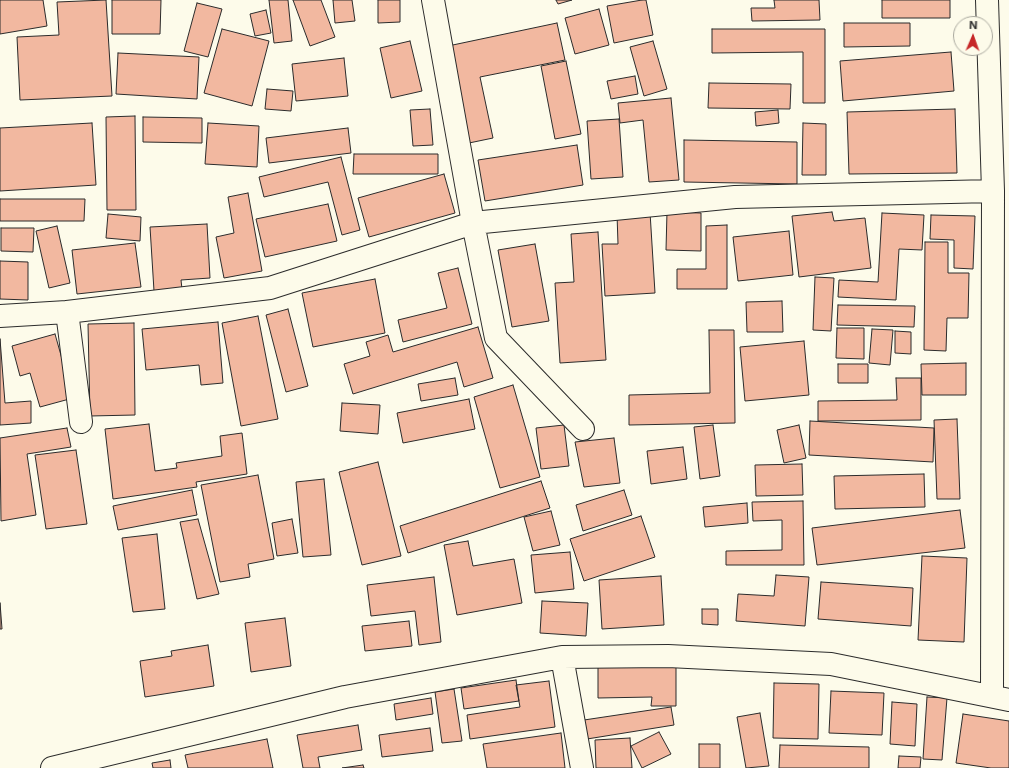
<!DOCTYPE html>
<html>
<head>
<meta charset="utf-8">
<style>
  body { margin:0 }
  #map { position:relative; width:1009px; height:768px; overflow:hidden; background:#fdfbea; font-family:Inter,sans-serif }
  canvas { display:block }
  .north { position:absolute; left:953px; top:16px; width:40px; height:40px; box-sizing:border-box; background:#fdfbea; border:1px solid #a9a89e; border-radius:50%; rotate:2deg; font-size:11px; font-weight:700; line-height:16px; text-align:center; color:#2b2b2b }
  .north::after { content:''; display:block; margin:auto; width:14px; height:18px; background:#c62828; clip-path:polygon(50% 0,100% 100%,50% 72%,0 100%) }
</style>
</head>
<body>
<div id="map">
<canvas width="1009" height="768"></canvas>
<div class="north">N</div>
</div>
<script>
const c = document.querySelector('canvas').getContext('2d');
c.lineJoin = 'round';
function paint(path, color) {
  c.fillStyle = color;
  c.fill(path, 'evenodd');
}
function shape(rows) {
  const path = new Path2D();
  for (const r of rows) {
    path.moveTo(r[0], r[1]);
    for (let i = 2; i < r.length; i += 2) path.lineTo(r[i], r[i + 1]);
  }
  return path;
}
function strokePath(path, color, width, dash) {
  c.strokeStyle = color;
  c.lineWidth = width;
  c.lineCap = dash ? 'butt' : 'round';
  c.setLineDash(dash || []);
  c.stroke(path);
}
const building = shape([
  [0,0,43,0,47,26,0,34,0,0],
  [106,0,112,96,20,100,17,37,59,35,57,2,106,0],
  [112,0,161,0,160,34,112,34,112,0],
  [269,0,288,0,292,41,274,43,269,0],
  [293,0,321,0,335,37,310,46,293,0],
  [333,0,352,0,355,21,335,23,333,0],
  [378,0,400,0,400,22,378,23,378,0],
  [556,0,572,0,558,4,556,0],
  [642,0,646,0,653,35,614,43,607,6,642,0],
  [774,0,819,0,820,20,752,21,751,8,775,8,774,0],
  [882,0,950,0,950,18,882,18,882,0],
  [197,3,222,9,208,57,184,51,197,3],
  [599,9,609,45,575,54,565,18,599,9],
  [266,10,271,33,255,36,250,14,266,10],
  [557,23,565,60,480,77,493,138,469,143,448,46,557,23],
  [844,23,910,23,910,46,844,47,844,23],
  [222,29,269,41,252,106,204,93,222,29],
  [712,29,825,29,825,103,803,103,803,52,712,53,712,29],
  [410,41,422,91,391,98,380,48,410,41],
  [653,41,667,89,644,96,630,47,653,41],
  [951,52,954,91,843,101,840,61,951,52],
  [118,53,199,57,197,99,116,94,118,53],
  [344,58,348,96,296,101,292,64,344,58],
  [566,61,581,134,555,139,541,66,566,61],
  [635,76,638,94,611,99,607,81,635,76],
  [709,83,791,84,790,109,708,108,709,83],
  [267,89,293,91,291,111,265,109,267,89],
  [671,98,679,180,649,182,643,120,620,123,618,103,671,98],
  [430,109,433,145,413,146,410,110,430,109],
  [955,109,957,173,849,174,847,112,955,109],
  [778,110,779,123,756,126,755,112,778,110],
  [135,116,136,210,107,210,106,117,135,116],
  [143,117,202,118,202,143,143,142,143,117],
  [619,119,623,177,591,179,587,121,619,119],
  [92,123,96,185,0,191,0,128,92,123],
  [208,123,259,126,257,167,205,164,208,123],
  [803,123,826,124,826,175,802,175,803,123],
  [348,128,351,153,269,163,266,138,348,128],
  [684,140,797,142,797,184,684,182,684,140],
  [577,145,583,185,485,201,478,160,577,145],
  [354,154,438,154,438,174,353,174,354,154],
  [341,157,360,230,342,235,328,182,264,197,259,177,341,157],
  [444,174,455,213,369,237,358,198,444,174],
  [248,193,262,271,224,278,216,237,234,233,228,197,248,193],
  [0,199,85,199,84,221,0,221,0,199],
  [328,204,337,241,265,257,256,219,328,204],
  [650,212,655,293,605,296,602,244,618,244,617,214,650,212],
  [667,212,701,213,701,251,666,250,667,212],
  [832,212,834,221,865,218,871,268,799,277,792,216,832,212],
  [882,213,924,215,922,250,899,249,896,300,838,297,839,280,878,282,882,213],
  [108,214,141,217,140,241,106,238,108,214],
  [931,215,975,216,973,269,954,268,954,240,930,239,931,215],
  [207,224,210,278,181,280,182,289,154,291,150,227,207,224],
  [727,225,727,289,677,289,677,269,706,269,706,226,727,225],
  [57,226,70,283,49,288,36,231,57,226],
  [1,228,34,228,33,252,1,251,1,228],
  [789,231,793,275,738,281,733,237,789,231],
  [598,232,606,360,560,363,555,283,574,282,571,234,598,232],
  [925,242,948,242,948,273,969,273,968,318,947,318,946,351,924,350,925,242],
  [135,243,141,287,77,294,72,250,135,243],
  [535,244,549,321,512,327,498,250,535,244],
  [0,261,28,262,28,300,0,299,0,261],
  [458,268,472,324,403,342,398,320,447,308,438,273,458,268],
  [815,277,834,278,831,331,813,330,815,277],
  [375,279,385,333,313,347,302,293,375,279],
  [782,301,783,332,747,332,746,302,782,301],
  [838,305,915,306,914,327,837,325,838,305],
  [288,309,308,386,286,392,266,315,288,309],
  [258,316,278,419,241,426,222,323,258,316],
  [218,322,223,383,201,385,199,365,146,370,142,329,218,322],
  [134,323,135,415,90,416,88,324,134,323],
  [478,327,493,378,464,387,457,362,353,394,344,364,370,356,366,342,388,335,393,352,478,327],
  [837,328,864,328,864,359,836,358,837,328],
  [872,329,893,330,890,365,869,363,872,329],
  [709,330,734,330,735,423,629,425,629,395,710,393,709,330],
  [895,331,911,332,911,354,895,353,895,331],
  [55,334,73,398,40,407,30,373,20,376,12,346,55,334],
  [0,339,5,403,31,401,31,423,0,425,0,339],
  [804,341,809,395,745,401,740,347,804,341],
  [966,363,966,395,922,395,921,364,966,363],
  [838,364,868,364,868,383,838,383,838,364],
  [455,378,458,395,421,401,418,384,455,378],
  [896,378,921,378,921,420,818,421,818,401,897,400,896,378],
  [513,385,540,477,500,488,474,397,513,385],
  [469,399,475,429,403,443,397,413,469,399],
  [342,403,380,405,378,434,340,431,342,403],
  [957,419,960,499,937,499,934,420,957,419],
  [810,421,934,428,933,462,809,455,810,421],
  [149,424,155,471,177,468,176,463,222,456,220,436,242,433,247,474,196,482,197,487,113,499,105,429,149,424],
  [564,425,569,466,541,469,536,428,564,425],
  [713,425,720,476,700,479,694,427,713,425],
  [799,425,806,458,784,463,777,430,799,425],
  [67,428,71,447,27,454,36,515,1,521,0,438,67,428],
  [614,438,620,483,584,487,575,442,614,438],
  [683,447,687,479,651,484,647,451,683,447],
  [76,450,87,524,46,529,35,455,76,450],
  [378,462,401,556,362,565,339,472,378,462],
  [802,464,803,495,756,496,755,465,802,464],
  [924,474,925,507,835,509,834,476,924,474],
  [258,475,274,559,248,564,250,577,220,582,201,485,258,475],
  [324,479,331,555,303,557,296,482,324,479],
  [541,481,550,508,408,553,400,526,541,481],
  [192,490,197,515,118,530,113,506,192,490],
  [624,490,632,515,583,531,576,505,624,490],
  [803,501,804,565,726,565,726,551,782,550,782,520,753,521,752,502,803,501],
  [747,503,748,523,705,527,703,507,747,503],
  [960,510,965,548,817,565,812,528,960,510],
  [551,511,560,545,533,551,524,517,551,511],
  [641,516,655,557,584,581,570,539,641,516],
  [198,519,219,594,197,599,180,522,198,519],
  [292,519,298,553,277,556,272,523,292,519],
  [157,534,165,609,133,612,122,538,157,534],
  [468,541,473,566,514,559,522,603,457,615,444,545,468,541],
  [570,552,574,589,535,593,531,555,570,552],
  [922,556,967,558,964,642,918,640,922,556],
  [776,575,809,577,805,626,736,621,738,594,774,596,776,575],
  [661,576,664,625,602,629,599,580,661,576],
  [434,577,441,642,419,645,415,611,371,616,367,585,434,577],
  [821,582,913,588,911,626,818,619,821,582],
  [542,601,588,603,586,636,540,633,542,601],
  [0,603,2,629,0,629,0,603],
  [702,609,718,609,718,625,702,624,702,609],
  [285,618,291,666,251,672,245,623,285,618],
  [409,621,412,646,365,651,362,626,409,621],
  [208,645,214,686,145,697,140,661,172,656,171,651,208,645],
  [598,665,676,665,676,706,651,706,652,697,598,698,598,665],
  [516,680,519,701,464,709,461,688,516,680],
  [549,681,555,727,470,739,467,715,520,707,516,685,549,681],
  [774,683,819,684,818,739,773,738,774,683],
  [454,689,462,741,442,743,435,692,454,689],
  [831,691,884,693,882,735,829,733,831,691],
  [927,697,947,698,942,760,923,759,927,697],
  [431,698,433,714,396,720,394,704,431,698],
  [892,702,917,704,915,746,890,744,892,702],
  [671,707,674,725,587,739,584,720,671,707],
  [760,713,769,766,746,768,737,717,760,713],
  [963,714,1009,721,1009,768,991,768,956,763,963,714],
  [358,725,362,750,318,757,320,768,303,768,297,735,358,725],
  [430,728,433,751,382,757,379,735,430,728],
  [659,732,671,754,642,768,631,746,659,732],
  [561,733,565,768,487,768,483,744,561,733],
  [630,738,632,768,596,768,595,740,630,738],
  [267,739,273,768,188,768,185,755,267,739],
  [699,744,720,744,720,768,699,768,699,744],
  [780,745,869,747,869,768,779,768,780,745],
  [899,756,921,757,920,768,898,768,899,756],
  [170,760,171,768,153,768,152,763,170,760],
  [363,765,364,768,342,768,363,765]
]);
const minor = shape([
  [433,0,473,223,496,338,583,429],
  [987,0,993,191,992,695],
  [67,312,81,422],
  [0,316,67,312,270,288,473,223,735,197,993,191],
  [562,657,582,768],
  [52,768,345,697,562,657,668,656,831,664,1009,700]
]);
paint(building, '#f2b8a0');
strokePath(building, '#2b2b2b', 1);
strokePath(minor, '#2b2b2b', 24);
strokePath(minor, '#fdfbea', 22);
</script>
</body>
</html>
